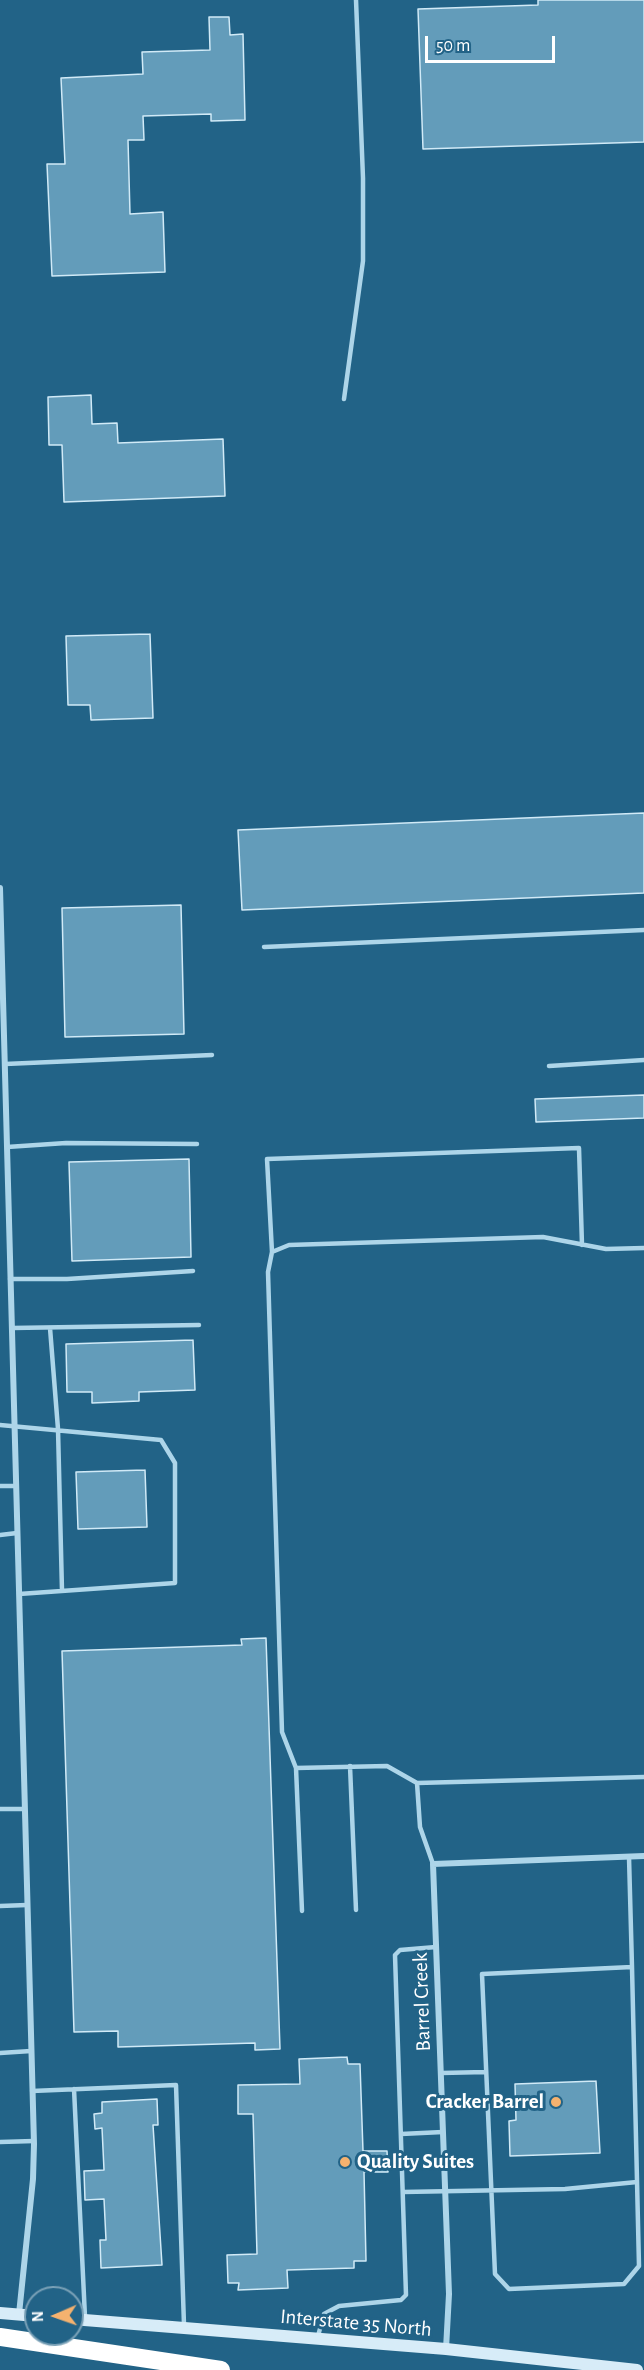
<!DOCTYPE html>
<html>
<head>
<meta charset="utf-8">
<style>
  body { margin:0 }
  #map { position:relative; width:644px; height:2370px; overflow:hidden; background:#226387; font-family:"Alegreya Sans",sans-serif }
  canvas { display:block }
  .north { position:absolute; left:24px; top:2286px; width:60px; height:60px; box-sizing:border-box; background:#226387; border:2px solid #7aa1b7; border-radius:50%; rotate:268deg; font-size:16px; font-weight:700; line-height:24px; text-align:center; color:#fff }
  .north::after { content:''; display:block; margin:auto; width:21px; height:27px; background:#f5b26f; clip-path:polygon(50% 0,100% 100%,50% 72%,0 100%) }
  .scale { position:absolute; left:425px; top:36px; width:130px; height:27px; box-sizing:border-box; border:3px solid #fff; border-top:0; padding-left:8px; font-size:18px; line-height:21px; white-space:nowrap; color:#fff; -webkit-text-stroke:4px #226387; paint-order:stroke }
</style>
</head>
<body>
<div id="map">
<canvas width="644" height="2370"></canvas>
<div class="north">N</div>
<div class="scale">50 m</div>
</div>
<script>
const c = document.querySelector('canvas').getContext('2d');
c.lineJoin = 'round';
function paint(path, color) {
  c.fillStyle = color;
  c.fill(path, 'evenodd');
}
function shape(rows) {
  const path = new Path2D();
  for (const r of rows) {
    path.moveTo(r[0], r[1]);
    for (let i = 2; i < r.length; i += 2) path.lineTo(r[i], r[i + 1]);
  }
  return path;
}
function strokePath(path, color, width, dash) {
  c.strokeStyle = color;
  c.lineWidth = width;
  c.lineCap = dash ? 'butt' : 'round';
  c.setLineDash(dash || []);
  c.stroke(path);
}
function drawText(font, color, halo, rows, align = 'center') {
  c.font = font + ' "Alegreya Sans",sans-serif';
  c.lineWidth = 6;
  c.setLineDash([]);
  c.textBaseline = 'middle';
  c.strokeStyle = halo;
  c.fillStyle = color;
  for (const [text, x, y, turn = 0] of rows) {
    c.save();
    c.translate(x, y);
    c.rotate((+turn || 0) * Math.PI / 180);
    c.textAlign = isNaN(turn) ? turn : align;
    if (halo) c.strokeText(text, 0, 0);
    c.fillText(text, 0, 0);
    c.restore();
  }
}
const building = shape([
  [538,0,644,0,644,142,423,149,418,9,538,5,538,0],
  [209,17,229,17,230,35,243,34,245,120,211,121,211,114,143,116,144,140,128,140,130,214,163,212,165,272,52,276,47,164,65,164,61,78,143,74,142,52,210,50,209,17],
  [91,395,92,424,117,423,118,443,223,439,225,496,64,502,62,445,49,445,48,397,91,395],
  [150,634,153,718,91,720,90,705,68,705,66,636,150,634],
  [644,813,644,893,242,910,238,830,644,813],
  [181,905,184,1034,65,1037,62,908,181,905],
  [644,1095,644,1118,536,1122,535,1099,644,1095],
  [189,1159,191,1257,72,1261,69,1162,189,1159],
  [193,1340,195,1390,139,1392,139,1401,92,1403,92,1392,67,1392,66,1344,193,1340],
  [145,1470,147,1527,78,1529,76,1472,145,1470],
  [266,1638,280,2049,255,2050,255,2043,118,2047,118,2031,74,2032,62,1651,242,1645,241,1639,266,1638],
  [347,2057,348,2064,360,2064,363,2151,387,2151,388,2172,364,2172,366,2261,354,2261,354,2268,287,2270,288,2288,238,2290,239,2283,228,2283,227,2255,257,2254,253,2114,238,2114,238,2085,300,2084,299,2059,347,2057],
  [596,2081,600,2153,510,2156,509,2121,516,2120,515,2084,596,2081],
  [157,2099,158,2125,153,2125,162,2265,101,2268,100,2240,106,2240,104,2199,85,2200,84,2171,104,2170,102,2128,95,2129,94,2114,102,2113,102,2102,157,2099]
]);
const lane = shape([
  [344,399,363,261,363,178,356,0],
  [264,947,644,930],
  [5,1064,212,1055],
  [549,1066,644,1060],
  [7,1147,66,1143,197,1144],
  [644,1248,606,1249,543,1237,289,1245,272,1252,268,1272,282,1732,296,1768,387,1766,417,1783,644,1777],
  [272,1252,267,1159,579,1148,582,1245],
  [10,1279,67,1279,193,1271],
  [12,1328,199,1325],
  [50,1328,58,1429,62,1591],
  [0,1425,161,1440,175,1463,175,1583,19,1594],
  [0,1486,16,1486],
  [0,1535,17,1533],
  [350,1766,356,1910],
  [296,1768,302,1911],
  [417,1783,420,1827,433,1864],
  [0,1809,24,1809],
  [629,1857,632,1967,639,2266,624,2284,509,2289,495,2274,482,1974,632,1967],
  [0,1906,27,1905],
  [0,2053,31,2051],
  [441,2073,486,2072],
  [74,2089,85,2317],
  [32,2091,176,2085,184,2325],
  [401,2134,443,2132],
  [0,2142,34,2141],
  [403,2192,565,2189,637,2182],
  [318,2336,324,2314,339,2306,401,2300,406,2295,395,1955,400,1950,436,1947]
]);
const street = shape([
  [0,888,34,2144,33,2179,19,2314],
  [446,2349,449,2294,433,1864,644,1856]
]);
const secondary = shape([
  [0,2313,36,2316],
  [72,2319,446,2349,637,2370]
]);
const highway = shape([
  [0,2337,221,2370]
]);
const markers = [
  [556,2102,6,"#f5b26f"],
  [345,2162,6,"#f5b26f"]
];
const streetNames = [
  ["Barrel Creek",422,2002,-92],
  ["Interstate 35 North",356,2323,5]
];
const poiNames = [
  ["Cracker Barrel",544,2102],
  ["Quality Suites",357,2162,"left"]
];
paint(building, '#639cba');
strokePath(building, '#d1eaf7', 1.5);
strokePath(lane, '#add5e9', 4.5);
strokePath(street, '#add5e9', 6);
strokePath(secondary, '#d7ecf8', 12);
strokePath(highway, '#fff', 18);
for (const [x, y, r, color] of markers) {
  const dot = new Path2D();
  dot.arc(x, y, r, 0, 2 * Math.PI);
  c.fillStyle = color;
  c.fill(dot);
  strokePath(dot, '#226387', 2);
}
drawText('21px', '#fff', '#226387', streetNames);
drawText('bold 21px', '#fff', '#226387', poiNames, 'right');
</script>
</body>
</html>
